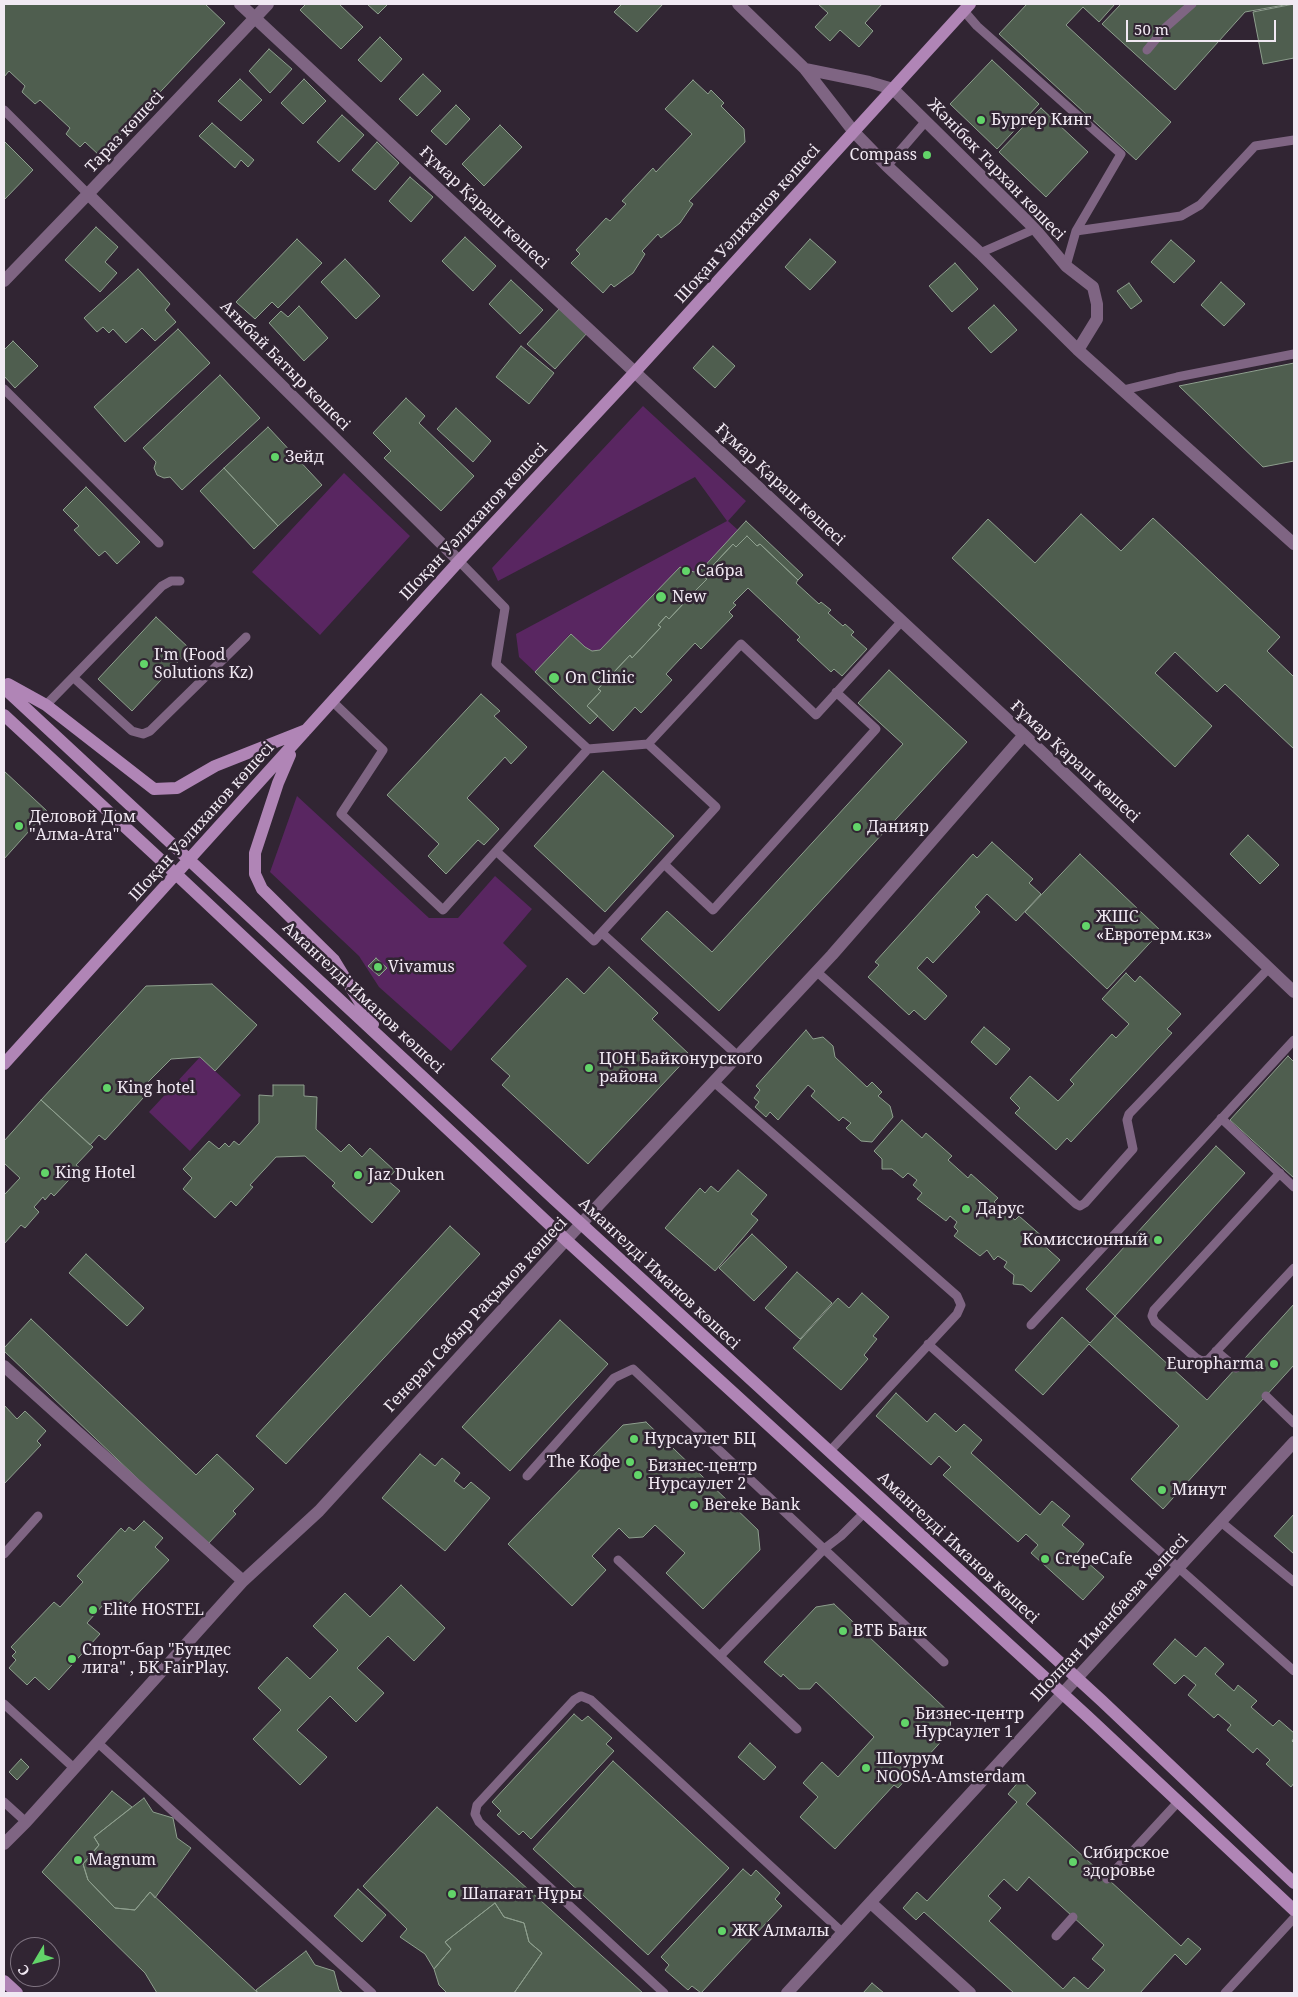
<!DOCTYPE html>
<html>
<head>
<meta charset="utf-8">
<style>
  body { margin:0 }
  #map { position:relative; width:1298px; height:1997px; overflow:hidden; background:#312533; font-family:"Noto Serif",serif }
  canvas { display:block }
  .frame { position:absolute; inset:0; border:5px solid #f1e9f3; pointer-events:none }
  .north { position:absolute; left:10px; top:1937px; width:50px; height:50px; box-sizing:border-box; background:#312533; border:1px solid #7e7380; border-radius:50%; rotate:233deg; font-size:14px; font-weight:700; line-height:20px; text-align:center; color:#f1e9f3 }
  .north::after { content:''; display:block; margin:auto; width:18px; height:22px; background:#62d469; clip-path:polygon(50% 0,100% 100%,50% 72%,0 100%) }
  .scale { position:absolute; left:1126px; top:20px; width:150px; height:22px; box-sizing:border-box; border:2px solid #f1e9f3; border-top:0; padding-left:6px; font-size:15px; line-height:18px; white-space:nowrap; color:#f1e9f3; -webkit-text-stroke:4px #312533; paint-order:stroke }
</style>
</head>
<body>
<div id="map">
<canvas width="1298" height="1997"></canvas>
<div class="frame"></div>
<div class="north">С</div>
<div class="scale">50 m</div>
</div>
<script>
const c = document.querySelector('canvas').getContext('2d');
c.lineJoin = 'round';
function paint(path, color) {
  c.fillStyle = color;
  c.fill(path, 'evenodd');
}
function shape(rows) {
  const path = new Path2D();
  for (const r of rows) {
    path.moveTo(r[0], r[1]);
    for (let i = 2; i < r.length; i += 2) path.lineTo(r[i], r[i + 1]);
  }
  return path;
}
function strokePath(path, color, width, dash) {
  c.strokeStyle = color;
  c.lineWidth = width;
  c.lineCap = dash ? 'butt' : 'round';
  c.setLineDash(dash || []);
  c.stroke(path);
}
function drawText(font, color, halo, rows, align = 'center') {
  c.font = font + ' "Noto Serif",serif';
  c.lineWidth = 5;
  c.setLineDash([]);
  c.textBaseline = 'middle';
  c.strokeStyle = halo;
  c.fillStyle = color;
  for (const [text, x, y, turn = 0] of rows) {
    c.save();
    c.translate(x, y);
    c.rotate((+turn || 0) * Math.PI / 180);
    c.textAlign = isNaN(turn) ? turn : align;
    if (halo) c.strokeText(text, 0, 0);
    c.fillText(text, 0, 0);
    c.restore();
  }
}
const green = shape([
  [643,406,746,501,728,521,738,530,701,570,694,572,687,571,600,650,592,651,585,647,570,634,535,672,519,657,516,634,727,521,695,477,498,581,492,568],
  [344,473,410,536,320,635,252,572],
  [297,796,429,918,458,918,495,876,532,909,503,943,527,966,451,1051,379,987,359,956,270,872],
  [200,1057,241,1095,190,1151,149,1112]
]);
const building = shape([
  [4,4,205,4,225,23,100,156,85,142,80,147,66,134,70,128,40,100,35,104,22,92,25,86,9,71,4,77,4,4],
  [306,4,339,4,363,27,341,49,300,10,306,4],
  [367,4,388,4,378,14,367,4],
  [622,4,663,4,637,32,614,12,622,4],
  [818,4,882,4,865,23,873,31,859,47,840,30,830,41,815,27,828,13,818,4],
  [1027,4,1115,4,1099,22,1083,7,1066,25,1171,122,1136,160,999,34,1027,4],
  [1121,4,1290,4,1245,12,1175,90,1102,24,1121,4],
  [1294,4,1294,58,1263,64,1253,12,1294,4],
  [380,37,402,59,381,82,358,60,380,37],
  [269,49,292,69,270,93,249,71,269,49],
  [992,60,1039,104,997,149,950,104,992,60],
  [423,74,441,91,417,116,399,99,423,74],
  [240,79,262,100,241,121,218,101,240,79],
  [304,79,326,101,303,124,281,103,304,79],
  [693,80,708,94,711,90,724,103,721,106,744,129,745,142,689,201,693,204,680,223,661,238,658,234,642,251,645,254,633,273,614,287,611,284,603,293,571,263,580,254,576,250,606,218,610,221,626,204,622,201,653,168,656,172,692,134,665,109,693,80],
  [456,105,470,119,446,145,431,131,456,105],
  [1041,108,1088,152,1046,197,999,152,1041,108],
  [342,115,364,135,339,162,317,142,342,115],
  [212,123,254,160,248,167,241,160,235,168,199,136,212,123],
  [500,125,522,147,484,186,462,164,500,125],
  [4,141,33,170,4,200,4,141],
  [377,142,399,163,375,190,352,170,377,142],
  [410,177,433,197,411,222,389,201,410,177],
  [96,227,118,247,105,262,117,273,100,292,65,260,96,227],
  [465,237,496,266,473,291,442,261,465,237],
  [297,239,322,263,278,308,272,302,255,319,236,302,297,239],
  [810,239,836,262,810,290,785,267,810,239],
  [1171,240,1195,261,1174,283,1151,262,1171,240],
  [345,259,380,296,356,319,321,282,345,259],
  [955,263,978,289,952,312,929,286,955,263],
  [138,269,170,304,165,310,176,322,155,341,142,328,126,343,113,329,109,333,103,327,97,332,84,318,138,269],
  [511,280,543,310,520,334,489,304,511,280],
  [1221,282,1245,304,1224,326,1201,305,1221,282],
  [1129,283,1142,301,1131,309,1117,291,1129,283],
  [994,305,1017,330,991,353,968,328,994,305],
  [299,306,328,338,304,361,269,323,281,311,288,317,299,306],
  [560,308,587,333,555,369,527,344,560,308],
  [178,329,210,363,125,442,94,407,178,329],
  [13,341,38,366,15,388,4,376,4,350,13,341],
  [521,346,554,373,529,404,496,377,521,346],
  [713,346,735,366,715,388,693,368,713,346],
  [1294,363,1294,461,1263,467,1179,386,1294,363],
  [220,375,260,418,182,490,170,477,164,478,157,475,154,468,156,462,143,448,220,375],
  [406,398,425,416,419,423,474,476,441,511,384,458,391,451,373,433,406,398],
  [456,408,491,441,473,462,437,429,456,408],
  [268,427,322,485,278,526,224,468,268,427],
  [224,468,278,526,254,549,200,491,224,468],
  [86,487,140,542,117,564,105,551,99,556,74,530,79,526,63,510,86,487],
  [1081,514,1121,551,1153,518,1280,637,1267,651,1294,677,1294,749,1225,684,1217,692,1175,652,1155,673,1212,726,1175,767,952,558,988,519,1035,563,1081,514],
  [746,521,803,575,798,580,760,544,757,546,747,536,736,547,733,544,703,576,707,579,691,595,689,592,681,600,684,603,669,619,666,616,658,625,661,627,632,658,630,655,598,689,601,691,587,706,598,716,590,724,535,672,571,634,585,647,592,651,600,650,680,567,694,572,701,570,746,521],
  [747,536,757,546,760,544,798,580,796,583,819,604,821,602,831,610,828,613,843,626,845,624,854,632,851,635,867,649,842,676,834,669,831,672,797,640,800,637,748,588,733,603,736,605,729,612,733,616,701,649,695,643,666,674,672,680,641,713,635,707,613,731,587,706,601,691,598,689,630,655,632,658,661,627,658,625,666,616,669,619,684,603,681,600,689,592,691,595,707,579,703,576,733,544,736,547,747,536],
  [156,617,190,649,132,711,98,679,156,617],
  [889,670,967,742,719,1011,641,939,667,911,712,952,903,744,858,703,889,670],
  [481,694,500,711,494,716,527,747,511,764,505,757,467,798,499,829,484,845,478,840,446,874,428,856,439,844,387,795,481,694],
  [4,771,47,811,4,859,4,771],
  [603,771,674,836,605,912,534,846,603,771],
  [1248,835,1279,865,1260,884,1230,854,1248,835],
  [992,842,1033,879,1029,883,1041,894,1016,921,987,894,975,907,980,912,933,963,927,957,917,968,947,996,925,1020,914,1010,909,1015,868,977,879,965,875,962,973,854,977,858,992,842],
  [1080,854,1161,931,1107,989,1025,912,1080,854],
  [376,958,387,968,379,976,368,966,376,958],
  [609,967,658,1013,652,1019,690,1055,588,1164,502,1085,510,1076,491,1059,567,978,584,994,609,967],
  [1126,973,1135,982,1140,976,1181,1014,1167,1029,1172,1033,1071,1142,1067,1138,1056,1150,1015,1113,1020,1108,1010,1098,1030,1076,1058,1101,1074,1084,1070,1080,1112,1034,1116,1038,1129,1024,1102,999,1126,973],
  [212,984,257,1025,215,1071,200,1057,171,1059,148,1082,153,1087,105,1140,99,1135,90,1145,41,1100,146,986,212,984],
  [984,1027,1010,1049,996,1065,971,1042,984,1027],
  [806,1030,813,1039,823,1037,833,1046,835,1057,867,1087,872,1082,882,1092,878,1096,890,1106,893,1117,872,1142,861,1141,846,1128,851,1123,843,1117,839,1121,811,1096,815,1091,808,1085,778,1120,770,1112,766,1117,755,1107,759,1102,754,1098,760,1090,756,1086,806,1030],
  [1288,1056,1294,1062,1294,1178,1230,1120,1288,1056],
  [273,1085,304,1085,304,1096,317,1097,316,1129,341,1152,349,1144,362,1157,370,1148,395,1171,387,1180,400,1191,372,1223,332,1186,335,1183,305,1156,276,1157,250,1185,253,1187,236,1206,231,1201,215,1218,183,1189,192,1178,183,1169,209,1141,219,1149,225,1143,229,1147,234,1141,239,1145,259,1123,259,1095,273,1096,273,1085],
  [41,1100,93,1147,76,1165,80,1168,54,1196,51,1193,45,1200,43,1197,34,1207,39,1212,25,1228,21,1225,4,1244,4,1193,5,1194,20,1178,4,1163,4,1141,41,1100],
  [902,1120,922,1138,926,1133,952,1156,948,1160,968,1178,971,1174,998,1198,994,1202,1015,1220,1019,1216,1044,1238,1040,1242,1060,1260,1031,1292,1023,1285,1013,1284,1014,1275,1004,1267,1007,1262,998,1256,994,1260,987,1250,980,1256,954,1236,958,1231,954,1227,957,1222,950,1216,946,1221,917,1199,922,1193,913,1185,917,1180,908,1173,903,1178,892,1169,882,1169,882,1159,874,1151,902,1120],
  [1216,1146,1245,1173,1115,1316,1207,1400,1294,1304,1294,1365,1163,1509,1131,1479,1179,1426,1089,1344,1043,1395,1015,1370,1062,1317,1090,1343,1115,1316,1086,1289,1216,1146],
  [738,1170,767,1195,751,1214,758,1220,715,1271,665,1228,700,1188,705,1193,711,1186,718,1192,738,1170],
  [450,1226,480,1254,286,1464,256,1436,450,1226],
  [752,1234,787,1267,754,1301,719,1268,752,1234],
  [86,1254,144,1308,127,1326,69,1273,86,1254],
  [797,1272,832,1303,800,1339,765,1308,797,1272],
  [862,1293,889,1317,873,1336,877,1339,864,1355,868,1359,841,1390,793,1348,838,1298,849,1308,862,1293],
  [31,1319,196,1475,217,1454,254,1489,233,1511,236,1514,207,1545,4,1351,4,1348,31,1319],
  [560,1320,608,1364,510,1471,462,1427,560,1320],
  [896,1393,927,1422,935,1413,956,1432,964,1424,982,1440,971,1453,1040,1515,1052,1501,1070,1516,1062,1525,1084,1544,1077,1553,1104,1577,1083,1600,1031,1553,1038,1545,1026,1534,1018,1542,943,1475,951,1467,939,1456,931,1465,876,1416,896,1393],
  [4,1405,17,1419,25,1411,46,1431,37,1441,41,1445,4,1484,4,1405],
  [646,1422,758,1530,760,1550,703,1609,666,1573,685,1553,655,1525,643,1537,629,1538,619,1528,592,1556,606,1570,572,1606,508,1544,623,1425,646,1422],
  [420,1454,435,1466,442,1458,460,1473,454,1481,464,1489,471,1482,490,1498,445,1551,382,1498,420,1454],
  [1294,1514,1294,1554,1274,1536,1294,1514],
  [144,1521,163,1538,155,1547,169,1560,116,1617,103,1605,87,1623,100,1634,49,1690,35,1677,27,1685,9,1668,16,1660,12,1656,16,1652,11,1647,54,1602,60,1607,83,1582,77,1576,121,1528,125,1532,129,1527,134,1531,144,1521],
  [401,1585,445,1628,414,1661,388,1636,357,1668,384,1693,356,1722,330,1696,297,1730,327,1757,300,1785,253,1739,281,1710,258,1688,287,1657,310,1679,338,1650,313,1626,345,1593,370,1617,401,1585],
  [834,1604,951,1714,950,1732,898,1788,894,1785,835,1849,800,1817,818,1797,803,1783,822,1762,838,1777,874,1737,816,1682,810,1689,799,1689,783,1674,781,1677,764,1662,816,1607,834,1604],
  [1175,1639,1196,1657,1205,1647,1224,1664,1215,1674,1234,1691,1238,1685,1257,1701,1251,1707,1273,1726,1279,1720,1294,1733,1294,1738,1292,1741,1294,1743,1294,1783,1291,1787,1266,1764,1270,1760,1257,1748,1253,1753,1227,1730,1231,1725,1218,1714,1214,1718,1188,1695,1196,1685,1184,1675,1175,1684,1153,1664,1175,1639],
  [574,1714,582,1721,588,1716,612,1738,606,1744,614,1751,531,1839,523,1831,519,1835,497,1815,501,1811,492,1802,574,1714],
  [750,1743,776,1767,764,1780,738,1757,750,1743],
  [21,1759,29,1767,17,1780,9,1772,21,1759],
  [613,1761,729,1868,648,1955,533,1849,613,1761],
  [1021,1779,1036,1793,1026,1804,1181,1946,1188,1938,1201,1949,1186,1965,1175,1954,1140,1993,1014,1993,924,1912,916,1920,903,1908,917,1892,927,1901,1017,1802,1008,1794,1021,1779],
  [1029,1877,1104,1945,1092,1959,1105,1970,1088,1989,1074,1977,1063,1989,989,1921,1001,1908,988,1896,1004,1879,1017,1891,1029,1877],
  [112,1791,132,1807,94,1837,99,1845,83,1864,88,1880,115,1908,135,1910,150,1892,258,1993,157,1993,145,1973,42,1872,112,1791],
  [144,1798,153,1812,173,1818,177,1838,191,1848,155,1898,150,1892,135,1910,115,1908,88,1880,83,1864,99,1845,94,1837,144,1798],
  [437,1807,643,1993,514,1993,542,1953,529,1942,524,1923,504,1917,495,1903,445,1942,451,1949,434,1969,425,1954,400,1937,407,1929,363,1886,437,1807],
  [743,1869,751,1876,756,1870,780,1893,775,1899,782,1906,701,1993,692,1986,688,1990,665,1970,669,1965,661,1957,743,1869],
  [358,1889,386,1915,362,1942,334,1916,358,1889],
  [495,1903,504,1917,524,1923,529,1942,542,1953,514,1993,447,1993,439,1985,434,1969,451,1949,445,1942,495,1903],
  [306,1951,315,1965,334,1971,339,1990,343,1993,258,1993,256,1990,306,1951],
  [872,1983,884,1993,863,1993,872,1983]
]);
const lane = shape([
  [964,11,977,26,1121,154,1076,231],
  [1147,50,1166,27,1192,4],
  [4,110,88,194],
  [887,166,926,121],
  [980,253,1035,229],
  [1066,266,1076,231,1181,216,1200,205,1255,146,1294,140],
  [4,389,159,543],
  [1123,390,1177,377,1294,354],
  [459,561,505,608,496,664,588,749],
  [74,678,132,731,143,734,150,731,246,637],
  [333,702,383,750,341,814,443,910,588,749,648,744,716,807,594,941,496,851],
  [46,705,162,586,171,581,180,581],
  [648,744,741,644,816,715,902,621],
  [664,864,713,910,876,729,836,692],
  [602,933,738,1056],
  [816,971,1076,1204,1080,1206,1085,1203,1133,1149,1127,1120,1129,1114,1269,968],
  [714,1082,957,1296,961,1305,957,1314,829,1452],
  [1221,1118,1294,1187],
  [1280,1173,1154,1310,1152,1316,1155,1322,1196,1358,1202,1361,1208,1360,1294,1268],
  [1031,1325,1294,1040],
  [928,1344,1294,1671],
  [1216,1351,1236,1368],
  [1266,1396,1294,1423],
  [527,1476,614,1378,633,1369,944,1662],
  [1221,1522,1294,1582],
  [4,1554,38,1516],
  [618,1560,797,1729],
  [720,1656,824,1549,841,1536,864,1513],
  [4,1704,74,1768],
  [98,1743,372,1993],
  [4,1802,26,1822],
  [1107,1879,1178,1802],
  [1056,1936,1073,1917],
  [664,1993,479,1822,475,1814,477,1805,574,1700,581,1696,591,1700,843,1933],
  [1225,1993,1294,1918]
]);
const street = shape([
  [240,4,1024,735,1294,992],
  [738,4,805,69,854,132,887,166,980,253,1078,350,1294,544],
  [805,69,869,82,893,89,1035,229,1066,266,1093,287,1097,304,1097,319,1078,350],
  [88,194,459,561],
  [4,281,88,194,268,4],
  [4,1366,243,1581],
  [4,1844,26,1822,243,1581,319,1511,566,1240,832,955,1024,735],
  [871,1903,970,1993],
  [787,1993,1294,1442]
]);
const secondary = shape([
  [8,684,46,705,154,789,177,788,215,766,306,730],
  [4,688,554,1199,1102,1701,1294,1883],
  [4,715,177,875,566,1240,1087,1716,1294,1910],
  [290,755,278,783,255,853,255,874,262,889,334,960,373,1024],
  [4,1064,459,561,635,372,970,4],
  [4,1981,17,1993]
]);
const markers = [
  [981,120,5,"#62d469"],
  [927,155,5,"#62d469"],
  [275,457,5,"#62d469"],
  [686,571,5,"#62d469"],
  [661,597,6,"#62d469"],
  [144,664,5,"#62d469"],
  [554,678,6,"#62d469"],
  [19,826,5,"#62d469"],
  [857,827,5,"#62d469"],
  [1086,926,5,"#62d469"],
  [378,967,5,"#62d469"],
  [589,1068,5,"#62d469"],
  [107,1088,5,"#62d469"],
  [45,1173,5,"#62d469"],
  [358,1175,5,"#62d469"],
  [966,1209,5,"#62d469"],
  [1158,1240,5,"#62d469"],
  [1274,1364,5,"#62d469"],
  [634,1439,5,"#62d469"],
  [630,1462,5,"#62d469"],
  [638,1475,5,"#62d469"],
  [1162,1490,5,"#62d469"],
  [694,1505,5,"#62d469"],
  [1045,1559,5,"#62d469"],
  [93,1610,5,"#62d469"],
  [843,1631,5,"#62d469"],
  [72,1659,5,"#62d469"],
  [905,1723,5,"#62d469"],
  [866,1768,5,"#62d469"],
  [78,1860,5,"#62d469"],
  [1073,1862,5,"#62d469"],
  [452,1894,5,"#62d469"],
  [722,1931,5,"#62d469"]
];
const poiNames = [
  ["Бургер Кинг",991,120],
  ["Compass",917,155,"right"],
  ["Зейд",285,457],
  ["Сабра",696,571],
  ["New",672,597],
  ["I'm (Food",154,655],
  ["Solutions Kz)",154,673],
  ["On Clinic",565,678],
  ["Деловой Дом",29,817],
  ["\"Алма-Ата\"",29,835],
  ["Данияр",867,827],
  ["ЖШС",1096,917],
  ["«Евротерм.кз»",1096,935],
  ["Vivamus",388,967],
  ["ЦОН Байконурского",599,1059],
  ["района",599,1077],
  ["King hotel",117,1088],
  ["King Hotel",55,1173],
  ["Jaz Duken",368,1175],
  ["Дарус",976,1209],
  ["Комиссионный",1148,1240,"right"],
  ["Europharma",1264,1364,"right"],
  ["Нурсаулет БЦ",644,1439],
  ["The Кофе",620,1462,"right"],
  ["Бизнес-центр",648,1466],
  ["Нурсаулет 2",648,1484],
  ["Минут",1172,1490],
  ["Bereke Bank",704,1505],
  ["CrepeCafe",1055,1559],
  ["Elite HOSTEL",103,1610],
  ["ВТБ Банк",853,1631],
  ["Спорт-бар \"Бундес",82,1650],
  ["лига\" , БК FairPlay.",82,1668],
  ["Бизнес-центр",915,1714],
  ["Нурсаулет 1",915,1732],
  ["Шоурум",876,1759],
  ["NOOSA-Amsterdam",876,1777],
  ["Сибирское",1083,1853],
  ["здоровье",1083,1871],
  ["Magnum",88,1860],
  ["Шапағат Нұры",462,1894],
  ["ЖК Алмалы",732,1931]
];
const streetNames = [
  ["Тараз көшесі",125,132,-47],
  ["Жәнібек Тархан көшесі",996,170,46],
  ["Ғұмар Қараш көшесі",484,208,43],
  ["Шоқан Уәлиханов көшесі",748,224,-48],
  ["Ағыбай Батыр көшесі",285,366,45],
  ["Ғұмар Қараш көшесі",780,485,43],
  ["Шоқан Уәлиханов көшесі",474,522,-47],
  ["Ғұмар Қараш көшесі",1075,762,43],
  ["Шоқан Уәлиханов көшесі",202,822,-48],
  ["Амангелді Иманов көшесі",363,998,43],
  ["Амангелді Иманов көшесі",659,1274,43],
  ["Генерал Сабыр Рақымов көшесі",476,1315,-47],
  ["Амангелді Иманов көшесі",958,1548,43],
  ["Шолпан Иманбаева көшесі",1110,1618,-47]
];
paint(green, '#592661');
paint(building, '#4f5e4f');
strokePath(building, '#8e9f8e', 1);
strokePath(lane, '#7f6583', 9);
strokePath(street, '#7f6583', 12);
strokePath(secondary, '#b085b6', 12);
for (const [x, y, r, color] of markers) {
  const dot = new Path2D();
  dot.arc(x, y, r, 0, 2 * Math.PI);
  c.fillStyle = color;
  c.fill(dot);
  strokePath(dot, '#312533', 2);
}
drawText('16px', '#f1e9f3', '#312533', poiNames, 'left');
drawText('16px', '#f1e9f3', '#312533', streetNames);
</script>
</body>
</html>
